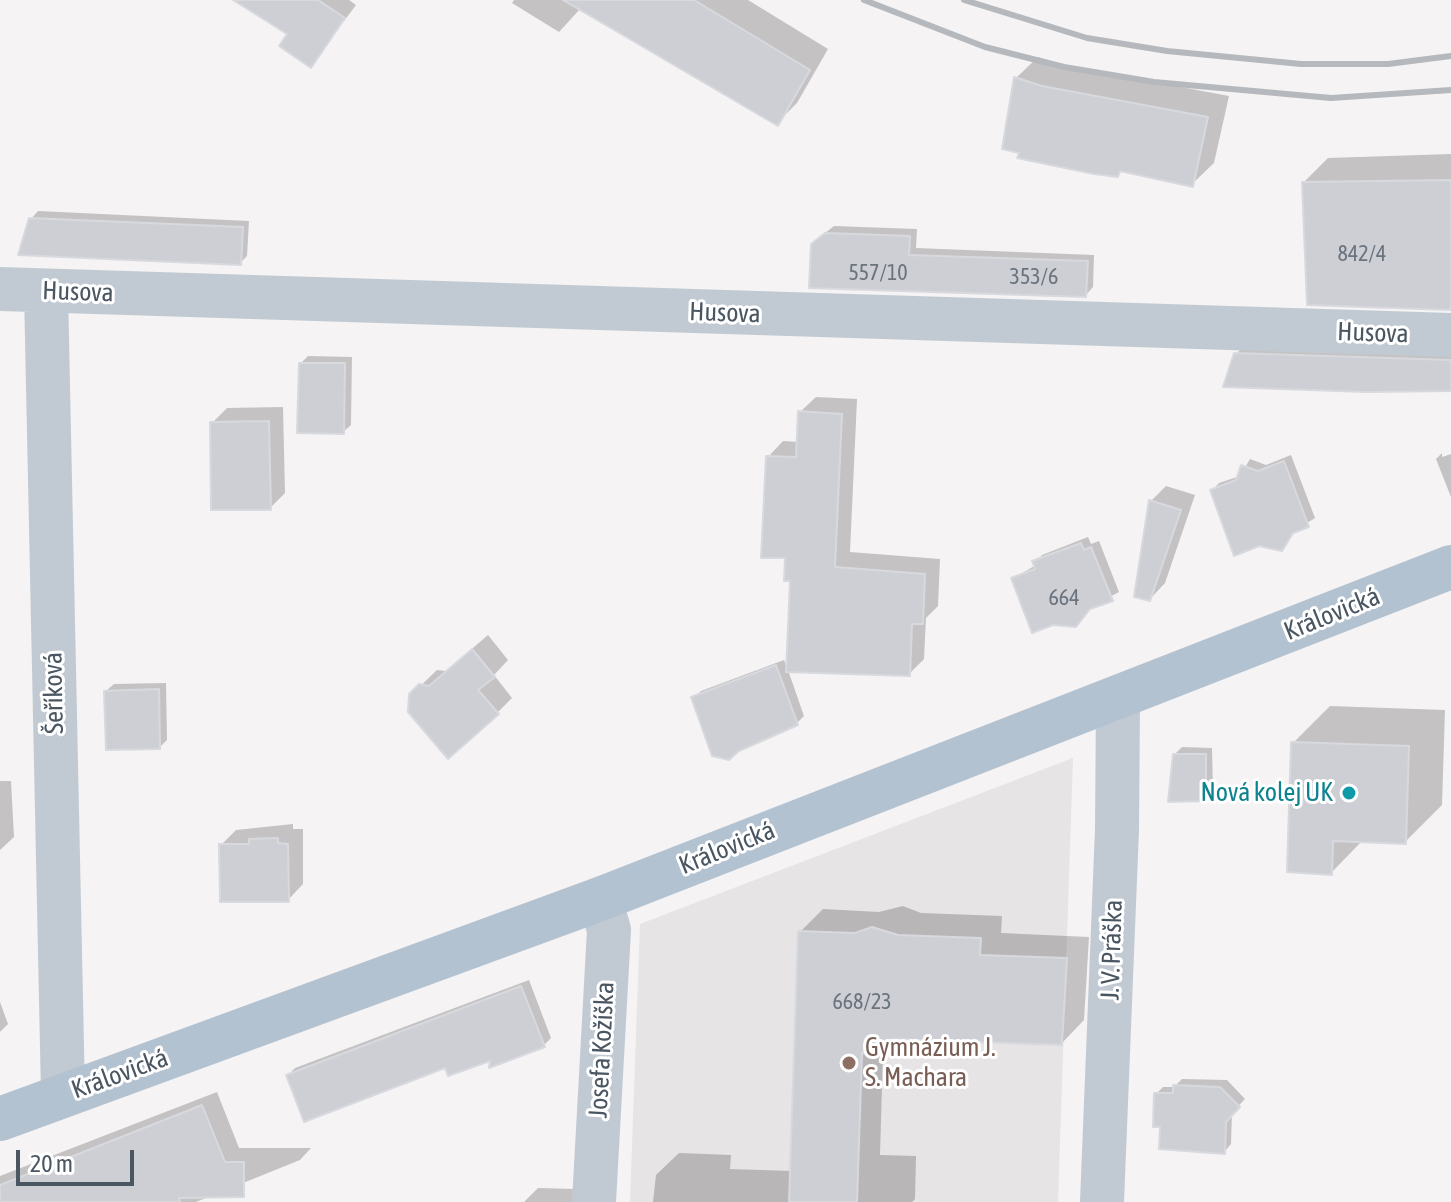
<!DOCTYPE html>
<html>
<head>
<meta charset="utf-8">
<style>
  body { margin:0 }
  #map { position:relative; width:1451px; height:1202px; overflow:hidden; background:#f5f3f3; font-family:"Asap Condensed",sans-serif }
  canvas { display:block }
  .scale { position:absolute; left:16px; top:1150px; width:118px; height:36px; box-sizing:border-box; border:4px solid #4a5661; border-top:0; padding-left:10px; font-size:24px; line-height:28px; white-space:nowrap; color:#4a5661; -webkit-text-stroke:6px #fff; paint-order:stroke }
</style>
</head>
<body>
<div id="map">
<canvas width="1451" height="1202"></canvas>
<div class="scale">20 m</div>
</div>
<script>
const c = document.querySelector('canvas').getContext('2d');
c.lineJoin = 'round';
function paint(path, color) {
  c.fillStyle = color;
  c.fill(path, 'evenodd');
}
function shape(rows) {
  const path = new Path2D();
  for (const r of rows) {
    path.moveTo(r[0], r[1]);
    for (let i = 2; i < r.length; i += 2) path.lineTo(r[i], r[i + 1]);
  }
  return path;
}
function strokePath(path, color, width, dash) {
  c.strokeStyle = color;
  c.lineWidth = width;
  c.lineCap = dash ? 'butt' : 'round';
  c.setLineDash(dash || []);
  c.stroke(path);
}
function drawText(font, color, halo, rows, align = 'center') {
  c.font = font + ' "Asap Condensed",sans-serif';
  c.lineWidth = 6;
  c.setLineDash([]);
  c.textBaseline = 'middle';
  c.strokeStyle = halo;
  c.fillStyle = color;
  for (const [text, x, y, turn = 0] of rows) {
    c.save();
    c.translate(x, y);
    c.rotate((+turn || 0) * Math.PI / 180);
    c.textAlign = isNaN(turn) ? turn : align;
    if (halo) c.strokeText(text, 0, 0);
    c.fillText(text, 0, 0);
    c.restore();
  }
}
const education = shape([
  [1073,758,1058,1202,630,1202,640,924]
]);
const shadow = shape([
  [237,0,349,0,356,5,311,65,290,33],
  [514,0,748,0,828,49,797,103,777,123,581,8,559,32,512,3],
  [1038,57,1064,65,1229,96,1214,163,1192,184,1122,170,1118,174,1016,78],
  [1451,154,1451,303,1304,182,1328,158],
  [38,211,249,221,247,256,240,263,31,219],
  [834,226,917,229,916,248,1094,255,1093,287,1086,295,820,237],
  [1243,347,1451,355,1451,389,1236,354],
  [308,356,352,357,351,425,343,432,300,364],
  [816,397,857,399,850,552,940,559,938,606,926,618,924,659,909,674,788,670,804,716,797,723,693,698,701,691,784,660,788,670,792,579,768,457,783,441,798,442,800,412],
  [283,407,285,493,270,508,212,423,227,408],
  [1442,453,1442,457,1451,454,1451,497,1436,459],
  [1291,455,1315,518,1296,530,1281,549,1212,491,1219,483,1240,476,1250,459,1266,465],
  [1166,486,1195,495,1165,583,1150,599,1151,501],
  [1088,537,1091,544,1099,541,1119,592,1093,606,1081,620,1014,578,1036,565,1035,562,1042,555],
  [488,635,508,660,494,675,512,698,497,713,411,695,437,670,446,671],
  [166,683,167,740,160,747,106,691,114,684],
  [1330,706,1445,710,1442,805,1405,842,1363,840,1331,873,1293,743],
  [1182,747,1212,748,1213,792,1205,799,1175,754],
  [0,781,11,781,14,837,0,850],
  [293,824,293,829,303,829,303,884,288,900,221,845,236,830],
  [903,906,921,913,1002,916,1001,933,1089,937,1084,1020,1062,1043,906,1037,891,1052,883,1051,880,1155,916,1156,915,1199,912,1202,653,1202,656,1175,679,1153,731,1155,730,1169,792,1171,800,932,823,909,879,912],
  [529,980,551,1038,544,1045,447,1065,288,1075,295,1068],
  [0,1002,8,1024,0,1032],
  [1182,1079,1227,1080,1245,1099,1232,1113,1231,1144,1224,1152,1162,1125,1156,1094,1163,1087,1174,1087],
  [217,1092,239,1148,311,1148,300,1160,196,1202,0,1202,0,1176],
  [538,1188,576,1189,575,1202,524,1202]
]);
const building = shape([
  [233,0,318,0,345,18,311,68,279,46,287,34,233,0],
  [563,0,694,0,810,70,778,126,563,0],
  [1014,77,1042,86,1208,117,1193,187,1120,171,1118,177,1094,174,1017,158,1019,153,1002,149,1014,77],
  [1451,180,1451,310,1307,305,1302,182,1451,180],
  [29,218,243,227,241,265,18,255,29,218],
  [825,233,910,236,909,255,1088,261,1086,297,809,288,811,244,825,233],
  [1234,353,1451,360,1451,391,1367,392,1223,387,1234,353],
  [299,363,345,363,344,434,297,433,299,363],
  [798,411,842,414,835,567,925,574,923,624,912,624,910,676,786,672,790,581,784,581,785,558,761,558,766,456,796,457,798,411],
  [269,421,271,510,211,510,210,422,269,421],
  [1284,461,1309,527,1293,533,1282,551,1259,546,1234,556,1210,490,1236,480,1241,465,1258,471,1284,461],
  [1149,500,1181,510,1150,601,1134,597,1149,500],
  [1081,543,1084,550,1091,547,1113,601,1090,609,1076,627,1053,625,1032,633,1011,578,1035,569,1032,561,1081,543],
  [472,649,495,677,478,690,499,714,448,759,408,712,409,694,419,684,429,686,472,649],
  [776,665,798,725,739,751,729,760,712,756,691,697,776,665],
  [159,689,160,749,106,750,104,691,159,689],
  [1291,742,1409,746,1406,844,1333,841,1332,875,1287,872,1291,742],
  [1173,754,1206,754,1206,801,1168,802,1173,754],
  [278,838,278,843,288,844,289,902,220,902,219,844,249,844,249,839,278,838],
  [872,927,898,935,981,938,980,955,1067,958,1062,1045,892,1039,892,1054,862,1053,857,1202,789,1202,798,931,855,933,872,927],
  [521,986,545,1047,489,1068,490,1061,448,1076,445,1068,304,1122,286,1075,521,986],
  [1173,1085,1220,1087,1240,1107,1226,1122,1225,1154,1159,1149,1160,1127,1153,1127,1154,1093,1173,1093,1173,1085],
  [202,1105,225,1162,244,1162,244,1197,179,1198,180,1202,0,1202,0,1185,202,1105]
]);
const minor = shape([
  [0,289,1451,335],
  [46,291,63,1094],
  [594,1202,609,930,600,899],
  [1102,1202,1117,829,1118,699]
]);
const major = shape([
  [0,1119,600,899,1451,567]
]);
const rail = shape([
  [864,0,985,47,1064,67,1154,82,1331,98,1451,90],
  [964,0,1087,38,1167,51,1301,64,1388,64,1451,56]
]);
const markers = [
  [1349,793,8,"#0f9aa8"],
  [849,1063,8,"#8d6e63"]
];
const numberNames = [
  ["842/4",1362,254],
  ["557/10",878,273],
  ["353/6",1034,277],
  ["664",1064,598],
  ["668/23",862,1002]
];
const streetNames = [
  ["Husova",78,292,2],
  ["Husova",725,313,2],
  ["Husova",1373,333,2],
  ["Královická",1332,614,-22],
  ["Šeříková",54,693,-91],
  ["Královická",727,848,-22],
  ["J. V. Práška",1112,950,-88],
  ["Josefa Kožíška",602,1050,-87],
  ["Královická",120,1074,-20]
];
const cultureNames = [
  ["Nová kolej UK",1333,793]
];
const educationNames = [
  ["Gymnázium J.",865,1048],
  ["S. Machara",865,1078]
];
paint(education, '#e6e4e5');
paint(shadow, '#0003');
paint(building, '#cdcfd5');
strokePath(building, '#d7d9de', 2);
strokePath(minor, '#c1cad2', 44);
strokePath(major, '#b3c2d1', 44);
strokePath(rail, '#b5b8bd', 6);
for (const [x, y, r, color] of markers) {
  const dot = new Path2D();
  dot.arc(x, y, r, 0, 2 * Math.PI);
  c.fillStyle = color;
  c.fill(dot);
  strokePath(dot, '#fff', 3);
}
drawText('22px', '#6b747e', null, numberNames);
drawText('26px', '#4a5661', '#fff', streetNames);
drawText('26px', '#0d838f', '#fff', cultureNames, 'right');
drawText('26px', '#785e54', '#fff', educationNames, 'left');
</script>
</body>
</html>
